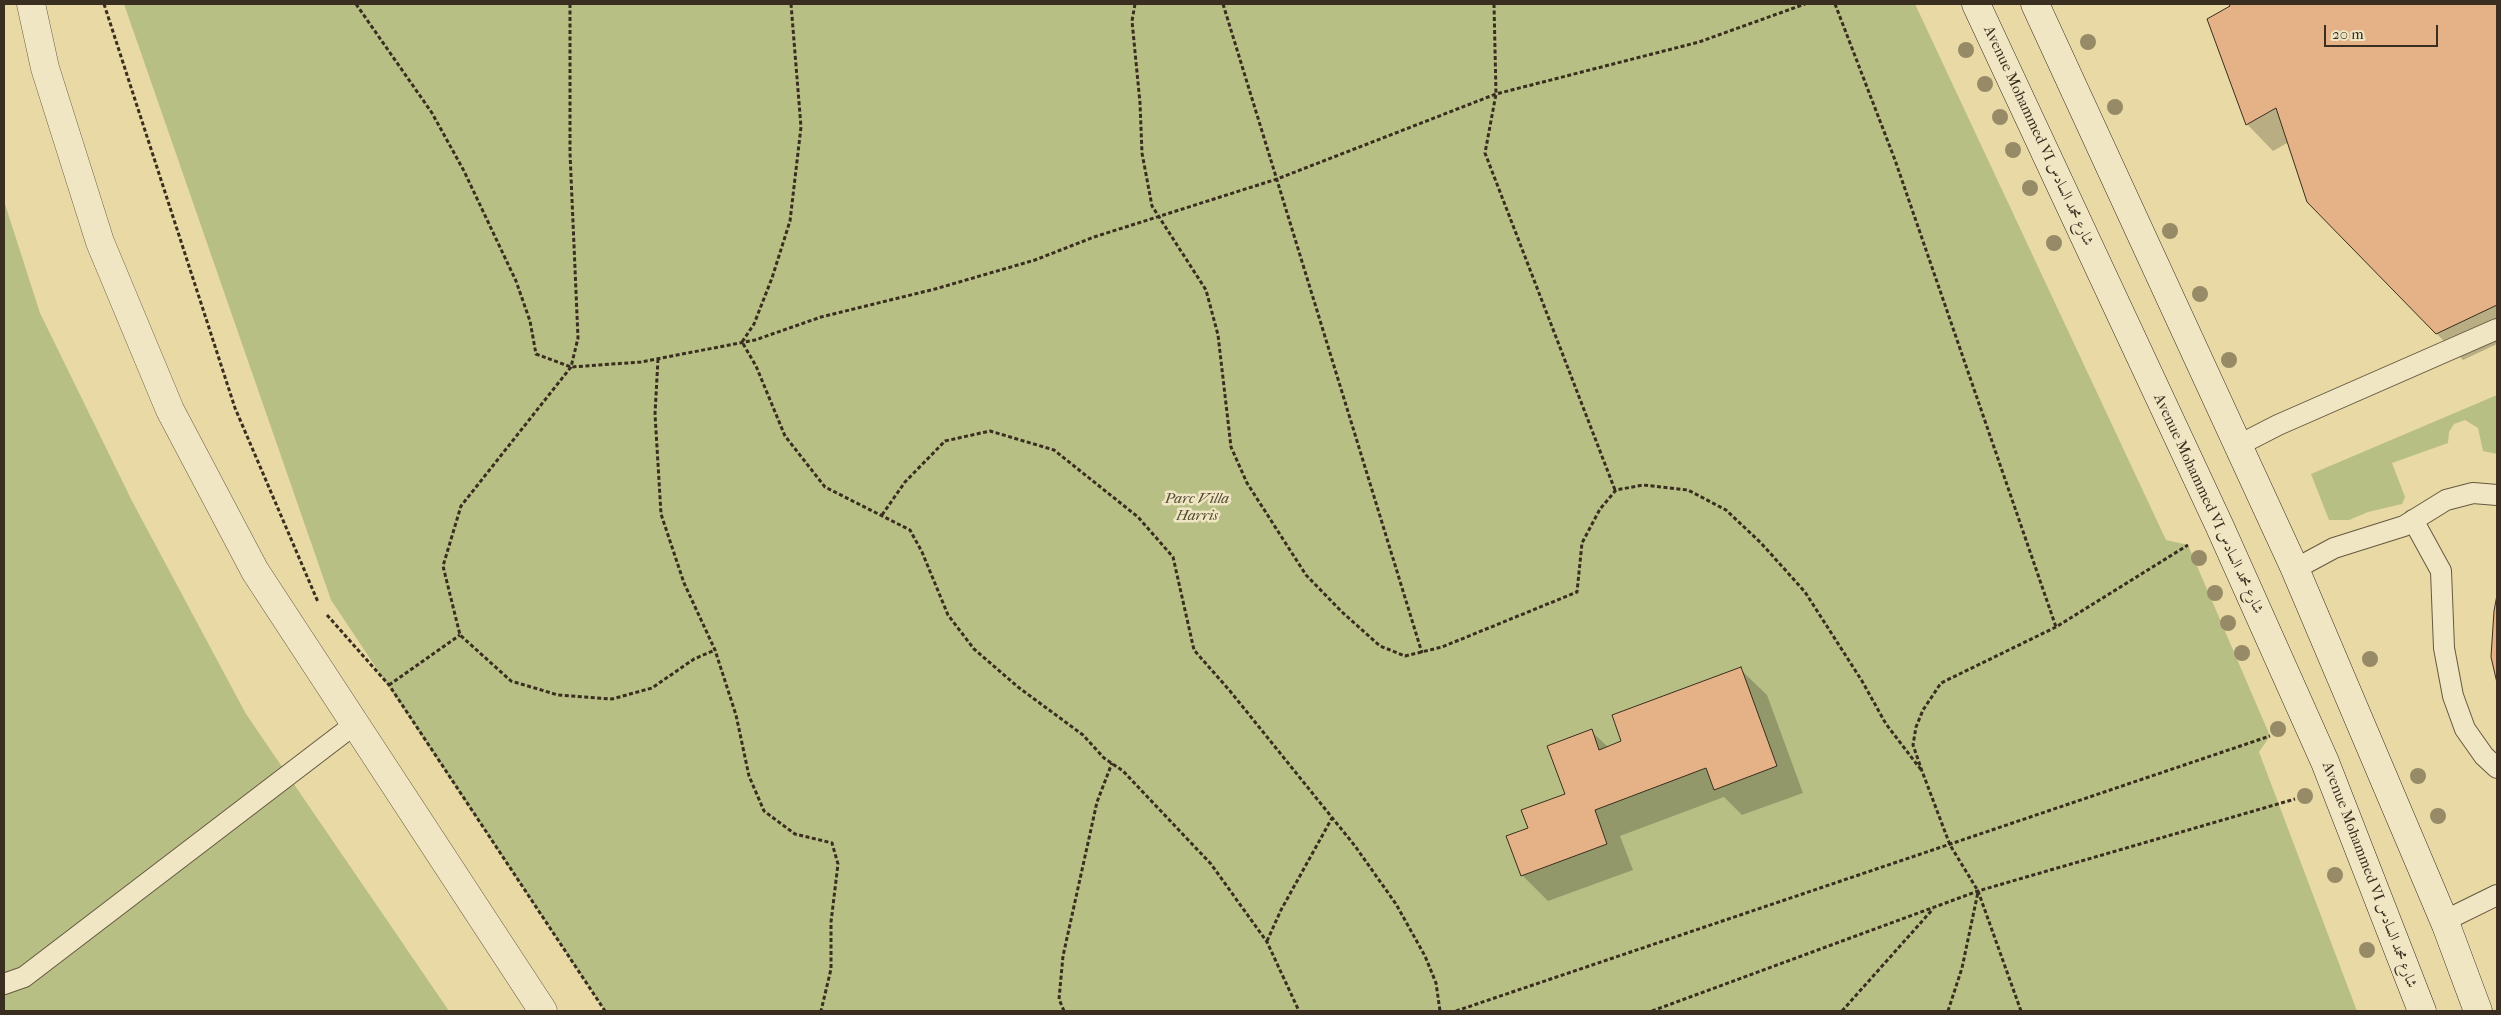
<!DOCTYPE html>
<html>
<head>
<meta charset="utf-8">
<style>
  body { margin:0 }
  #map { position:relative; width:2501px; height:1015px; overflow:hidden; background:#e8d9a5; font-family:"IM FELL French Canon",serif }
  canvas { display:block }
  .frame { position:absolute; inset:0; border:5px solid #392e1f; pointer-events:none }
  .scale { position:absolute; left:2324px; top:25px; width:114px; height:22px; box-sizing:border-box; border:2px solid #392e1f; border-top:0; padding-left:6px; font-size:15px; line-height:18px; white-space:nowrap; color:#392e1f; -webkit-text-stroke:4px #f0e6c4; paint-order:stroke }
</style>
</head>
<body>
<div id="map">
<canvas width="2501" height="1015"></canvas>
<div class="frame"></div>
<div class="scale">20 m</div>
</div>
<script>
const c = document.querySelector('canvas').getContext('2d');
c.lineJoin = 'round';
function paint(path, color) {
  c.fillStyle = color;
  c.fill(path, 'evenodd');
}
function shape(rows) {
  const path = new Path2D();
  for (const r of rows) {
    path.moveTo(r[0], r[1]);
    for (let i = 2; i < r.length; i += 2) path.lineTo(r[i], r[i + 1]);
  }
  return path;
}
function strokePath(path, color, width, dash) {
  c.strokeStyle = color;
  c.lineWidth = width;
  c.lineCap = dash ? 'butt' : 'round';
  c.setLineDash(dash || []);
  c.stroke(path);
}
function drawText(font, color, halo, rows, align = 'center') {
  c.font = font + ' "IM FELL French Canon",Amiri,serif';
  c.lineWidth = 5;
  c.setLineDash([]);
  c.textBaseline = 'middle';
  c.strokeStyle = halo;
  c.fillStyle = color;
  for (const [text, x, y, turn = 0] of rows) {
    c.save();
    c.translate(x, y);
    c.rotate((+turn || 0) * Math.PI / 180);
    c.textAlign = isNaN(turn) ? turn : align;
    if (halo) c.strokeText(text, 0, 0);
    c.fillText(text, 0, 0);
    c.restore();
  }
}
const green = shape([
  [124,4,1915,4,2166,540,2188,545,2270,736,2259,752,2357,1011,605,1011,331,600],
  [4,201,40,313,132,501,246,714,449,1011,4,1011],
  [2497,395,2497,454,2483,451,2478,428,2465,420,2454,424,2449,432,2448,443,2392,463,2405,497,2402,504,2368,512,2349,520,2329,520,2311,474]
]);
const shadow = shape([
  [2231,4,2497,4,2497,344,2463,360,2437,334,2289,142,2273,151,2247,124],
  [2497,600,2497,677,2493,657],
  [1740,669,1767,695,1803,793,1742,815,1724,797,1620,836,1633,870,1548,901,1522,875,1529,829,1567,795,1591,731,1608,747,1623,742]
]);
const building = shape([
  [2229,4,2497,4,2497,305,2436,334,2307,202,2276,108,2246,125,2207,19,2230,6,2229,4],
  [2497,595,2497,683,2491,657,2494,611,2497,595],
  [1741,667,1777,766,1714,790,1706,768,1595,810,1607,844,1521,876,1506,836,1528,828,1521,810,1565,794,1547,746,1592,729,1599,750,1621,741,1612,715,1741,667]
]);
const path = shape([
  [104,4,235,408,318,602],
  [356,4,432,113,464,171,516,281,530,321,536,354,571,367,641,362,755,340,821,317,935,289,1035,260,1094,237,1277,179,1496,94,1699,42,1805,4],
  [570,4,570,153,578,338,571,367,461,506,443,566,460,635,511,681,558,695,612,699,652,688,694,659,715,650],
  [791,4,801,127,790,221,772,278,754,324,742,342,756,366,785,436,825,487,910,530,922,552,948,615,974,649,1018,687,1083,735,1104,758,1123,771,1211,864,1267,942,1299,1011],
  [1135,4,1132,21,1140,103,1142,153,1152,206,1206,290,1218,335,1231,447,1247,483,1306,575,1342,612,1380,646,1405,656,1442,647,1577,592,1582,543,1600,509,1616,490,1643,485,1688,490,1726,510,1761,543,1805,592,1862,681,1886,724,1922,771],
  [1223,4,1422,653],
  [1494,4,1496,94,1485,153,1615,490],
  [1835,4,1895,160,2056,627],
  [658,359,655,414,661,514,684,583,715,650,736,715,749,776,764,811,795,834,832,843,838,864,831,922,831,969,821,1011],
  [882,515,905,482,945,441,990,431,1054,450,1138,517,1173,557,1194,650,1230,691,1355,846,1396,904,1425,956,1436,983,1440,1011],
  [327,615,389,685,605,1011],
  [389,685,460,635],
  [1267,941,1281,910,1332,818],
  [1064,1011,1059,999,1063,956,1097,802,1112,763],
  [1456,1011,2270,736],
  [1652,1011,1978,891,2295,799],
  [1842,1011,1933,909],
  [1948,1011,1962,968,1978,892],
  [2021,1011,1978,891,1950,845,1922,771,1913,745,1916,727,1923,710,1941,683,2056,627,2188,545]
]);
const service = shape([
  [2239,445,2278,425,2497,329],
  [2413,520,2441,571,2444,648,2453,696,2465,729,2484,756,2497,768],
  [2295,569,2334,548,2404,526,2446,500,2473,493,2497,495],
  [2444,921,2497,895],
  [4,984,24,977,355,724]
]);
const tertiary = shape([
  [31,4,45,68,100,242,170,410,255,571,543,1011]
]);
const secondary = shape([
  [1976,4,2220,527,2325,762,2422,1011],
  [2035,4,2295,569,2446,925,2478,1011]
]);
const trees = [
  [2088,42],
  [1966,50],
  [1985,84],
  [2115,107],
  [2000,117],
  [2013,150],
  [2030,188],
  [2170,231],
  [2054,243],
  [2200,294],
  [2229,360],
  [2199,558],
  [2215,593],
  [2228,623],
  [2242,653],
  [2370,659],
  [2278,729],
  [2418,776],
  [2305,796],
  [2438,816],
  [2335,875],
  [2367,950]
];
const streetNames = [
  ["Avenue Mohammed VI شارع محمد السادس",2038,136,65],
  ["Avenue Mohammed VI شارع محمد السادس",2208,504,65],
  ["Avenue Mohammed VI شارع محمد السادس",2369,875,69]
];
const parkNames = [
  ["Parc Villa",1197,499],
  ["Harris",1197,516]
];
paint(green, '#b8bf85');
paint(shadow, '#0003');
paint(building, '#e4b286');
strokePath(building, '#392e1f', 1);
strokePath(service, '#655940', 22);
strokePath(tertiary, '#655940', 29);
strokePath(secondary, '#392e1f', 29);
strokePath(path, '#392e1f', 3, [4, 2.5]);
strokePath(service, '#f0e6c4', 20);
strokePath(tertiary, '#f0e6c4', 28);
strokePath(secondary, '#f0e6c4', 28);
c.fillStyle = '#968b66';
for (const [x, y] of trees) {
  c.beginPath();
  c.arc(x, y, 8, 0, 2 * Math.PI);
  c.fill();
}
drawText('15px', '#392e1f', '#f0e6c4', streetNames);
drawText('italic 15px', '#524b33', '#f0e6c4', parkNames);
</script>
</body>
</html>
